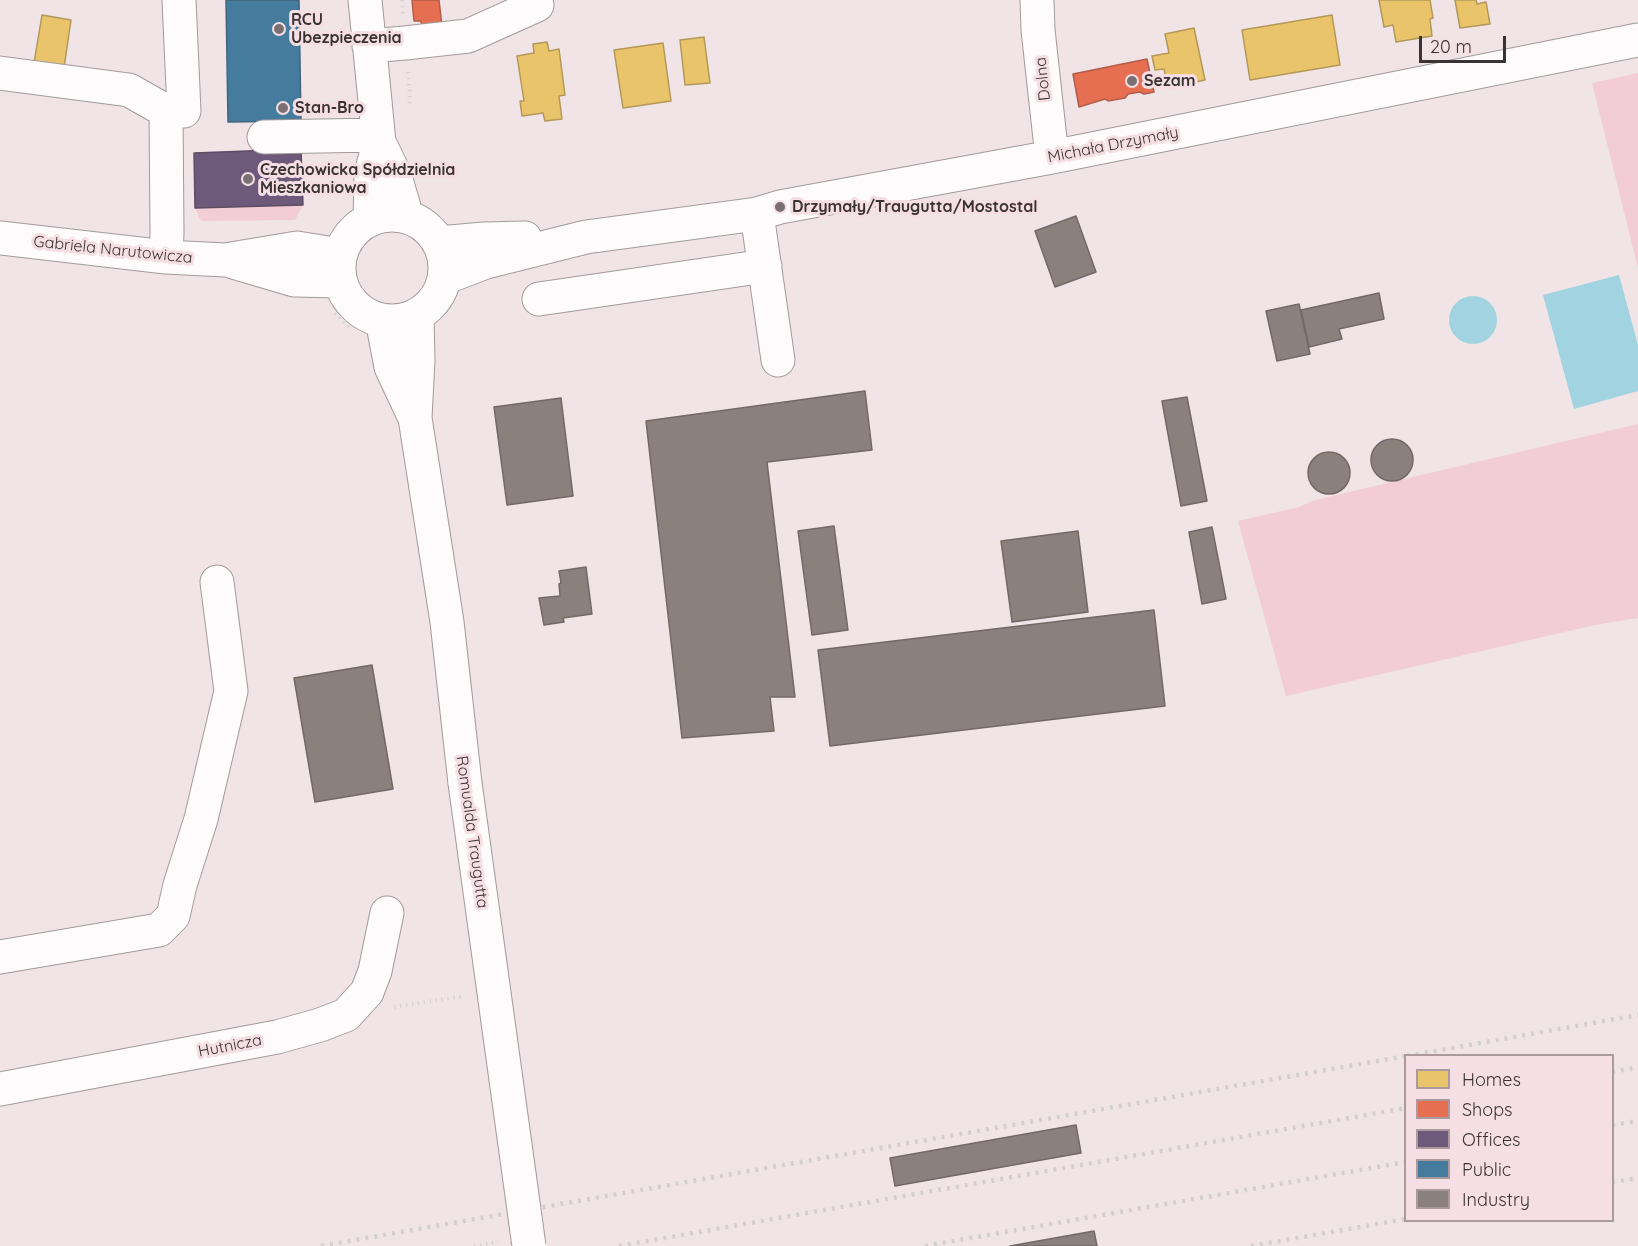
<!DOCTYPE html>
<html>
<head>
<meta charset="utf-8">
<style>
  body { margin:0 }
  #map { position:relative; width:1638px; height:1246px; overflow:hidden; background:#f0e4e7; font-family:Quicksand,sans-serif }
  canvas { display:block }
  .legend { position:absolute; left:1404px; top:1054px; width:210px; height:168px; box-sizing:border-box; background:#f5dfe4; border:2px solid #aa9a9e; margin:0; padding:8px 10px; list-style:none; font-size:18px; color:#3a3234 }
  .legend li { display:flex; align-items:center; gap:12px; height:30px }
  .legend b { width:30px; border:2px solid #aa9a9e }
  .scale { position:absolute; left:1419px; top:36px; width:87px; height:27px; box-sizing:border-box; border:3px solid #3a3234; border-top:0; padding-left:8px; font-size:18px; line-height:21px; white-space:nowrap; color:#3a3234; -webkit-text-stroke:4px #f5dfe4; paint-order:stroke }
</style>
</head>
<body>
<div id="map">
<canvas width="1638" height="1246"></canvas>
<ul class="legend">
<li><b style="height:16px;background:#e9c46a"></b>Homes</li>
<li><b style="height:16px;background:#e76f51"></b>Shops</li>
<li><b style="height:16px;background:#6d597a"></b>Offices</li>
<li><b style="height:16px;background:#457b9d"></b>Public</li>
<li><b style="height:16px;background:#8a817c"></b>Industry</li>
</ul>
<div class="scale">20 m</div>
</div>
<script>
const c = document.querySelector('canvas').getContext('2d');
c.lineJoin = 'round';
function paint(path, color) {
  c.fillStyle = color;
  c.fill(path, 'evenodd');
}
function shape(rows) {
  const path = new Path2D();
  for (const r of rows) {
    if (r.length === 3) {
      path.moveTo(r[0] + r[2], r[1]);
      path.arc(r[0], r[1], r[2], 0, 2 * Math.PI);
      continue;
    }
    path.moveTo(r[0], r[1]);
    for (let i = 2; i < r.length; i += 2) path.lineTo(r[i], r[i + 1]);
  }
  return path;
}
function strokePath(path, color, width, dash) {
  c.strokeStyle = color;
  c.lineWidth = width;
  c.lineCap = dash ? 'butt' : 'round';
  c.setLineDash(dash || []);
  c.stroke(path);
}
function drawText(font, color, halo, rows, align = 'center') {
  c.font = font + ' Quicksand,sans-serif';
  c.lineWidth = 6;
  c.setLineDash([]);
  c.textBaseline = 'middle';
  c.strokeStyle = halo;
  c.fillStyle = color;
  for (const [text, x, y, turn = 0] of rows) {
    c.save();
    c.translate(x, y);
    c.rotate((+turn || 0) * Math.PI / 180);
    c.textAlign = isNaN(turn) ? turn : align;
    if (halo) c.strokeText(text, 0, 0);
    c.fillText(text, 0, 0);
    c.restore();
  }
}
const green = shape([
  [1638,73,1638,268,1592,83],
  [303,205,295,220,201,221,195,208],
  [1638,424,1638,618,1595,625,1286,696,1238,521,1299,507,1315,500]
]);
const water = shape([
  [1619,275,1638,345,1638,391,1574,409,1543,295],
  [1473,320,24]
]);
const homes = shape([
  [1379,0,1430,0,1433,18,1430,19,1432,36,1396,42,1393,25,1384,27,1379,0],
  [1455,0,1476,0,1477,4,1486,2,1490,24,1460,28,1455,0],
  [42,15,71,20,64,68,34,63,42,15],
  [1332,15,1340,65,1250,80,1242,30,1332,15],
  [1194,28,1205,80,1168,88,1164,69,1155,70,1152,56,1169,53,1165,34,1194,28],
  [704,37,710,83,685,85,680,40,704,37],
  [547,42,549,51,559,49,565,95,559,96,562,119,545,121,543,113,522,116,520,101,524,101,517,56,534,53,533,44,547,42],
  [663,43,671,101,623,108,614,50,663,43]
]);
const shops = shape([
  [412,0,439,0,442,26,422,28,421,21,414,21,412,0],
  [1147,59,1154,92,1144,94,1140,92,1128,94,1125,98,1108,101,1105,99,1079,107,1073,74,1147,59]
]);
const offices = shape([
  [301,149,303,205,195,208,194,153,301,149]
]);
const public = shape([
  [226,0,299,0,301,121,228,122,226,0]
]);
const industry = shape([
  [1076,216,1096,272,1055,287,1035,231,1076,216],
  [1379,293,1384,319,1339,329,1342,339,1309,347,1301,310,1379,293],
  [1299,304,1310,354,1277,361,1266,311,1299,304],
  [865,391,872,450,767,462,795,697,770,697,774,731,682,738,646,421,865,391],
  [1187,397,1207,501,1181,506,1162,401,1187,397],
  [561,398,573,496,507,505,494,407,561,398],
  [1392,460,21],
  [1329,473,21],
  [834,526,848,630,812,635,798,531,834,526],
  [1212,527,1226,599,1202,604,1189,532,1212,527],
  [1078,531,1088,612,1012,622,1001,541,1078,531],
  [586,567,592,614,563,618,564,622,544,625,539,598,560,596,559,584,561,583,559,571,586,567],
  [1154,610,1165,706,830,746,818,650,1154,610],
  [372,665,393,789,315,802,294,678,372,665],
  [1076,1125,1081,1153,895,1186,890,1158,1076,1125],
  [1094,1231,1097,1246,1010,1246,1094,1231]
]);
const path = shape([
  [402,0,403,14],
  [408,72,410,100,409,106],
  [335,313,351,328],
  [394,1007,464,996],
  [474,1246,498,1242]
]);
const minor = shape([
  [365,0,379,142,371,174,370,220],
  [1037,0,1038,30,1052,157],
  [369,46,405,43,468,36,537,5],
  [0,73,129,90,166,111,184,111,179,0],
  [264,137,377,135],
  [379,142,394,173,407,217],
  [757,214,778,360],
  [392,268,53],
  [0,238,166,257,225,260,297,248,340,255],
  [439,243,484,239,525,238],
  [166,257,167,233,166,111],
  [233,262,294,280,340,281],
  [444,278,486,262,586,237,757,214,780,207,1052,157,1638,40],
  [539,299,765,266],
  [417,315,418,361,415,418,447,622,465,783],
  [382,320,391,367,413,414],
  [0,957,159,930,173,916,180,885,201,819,231,691,217,582],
  [0,1089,277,1037,320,1025,346,1015,367,992,375,971,387,913]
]);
const rail = shape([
  [1407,1056,1638,1015],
  [1612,1072,1638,1067],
  [1612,1125,1638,1121],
  [1612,1182,1638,1178],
  [321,1246,1406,1056],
  [619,1246,1406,1108],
  [925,1246,1406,1162],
  [1251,1246,1406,1219]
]);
const minorBridge = shape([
  [465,783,529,1246]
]);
const markers = [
  [279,29,6,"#7a7073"],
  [1132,81,6,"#7a7073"],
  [283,108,6,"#7a7073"],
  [248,179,6,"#7a7073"],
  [780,207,6,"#7a7073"]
];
const poiNames = [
  ["RCU",291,20],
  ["Ubezpieczenia",291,38],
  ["Sezam",1144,81],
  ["Stan-Bro",295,108],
  ["Czechowicka Spółdzielnia",260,170],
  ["Mieszkaniowa",260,188],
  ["Drzymały/Traugutta/Mostostal",792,207]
];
const streetNames = [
  ["Dolna",1043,79,-96],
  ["Michała Drzymały",1113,145,-11],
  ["Gabriela Narutowicza",113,250,6],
  ["Romualda Traugutta",472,832,82],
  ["Hutnicza",230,1046,-11]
];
paint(green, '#f2cdd6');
paint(water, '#a2d3e1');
paint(homes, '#e9c46a');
strokePath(homes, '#b4985a', 1.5);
paint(shops, '#e76f51');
strokePath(shops, '#b35d48', 1.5);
paint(offices, '#6d597a');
strokePath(offices, '#5e4d65', 1.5);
paint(public, '#457b9d');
strokePath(public, '#42657e', 1.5);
paint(industry, '#8a817c');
strokePath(industry, '#726966', 1.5);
strokePath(minor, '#a29a9c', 35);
strokePath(path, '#d7d4d4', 4, [1.5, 4.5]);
strokePath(minor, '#fdfbfb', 33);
strokePath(rail, '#d2cfd0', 4.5, [3, 6]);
strokePath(minorBridge, '#a29a9c', 35, []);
strokePath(minorBridge, '#fdfbfb', 33);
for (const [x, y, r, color] of markers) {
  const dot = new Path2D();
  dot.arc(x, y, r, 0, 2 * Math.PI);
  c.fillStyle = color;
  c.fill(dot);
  strokePath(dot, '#f5dfe4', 2);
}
drawText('bold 16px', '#3a3234', '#f5dfe4', poiNames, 'left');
drawText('16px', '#3a3234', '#f5dfe4', streetNames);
</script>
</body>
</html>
